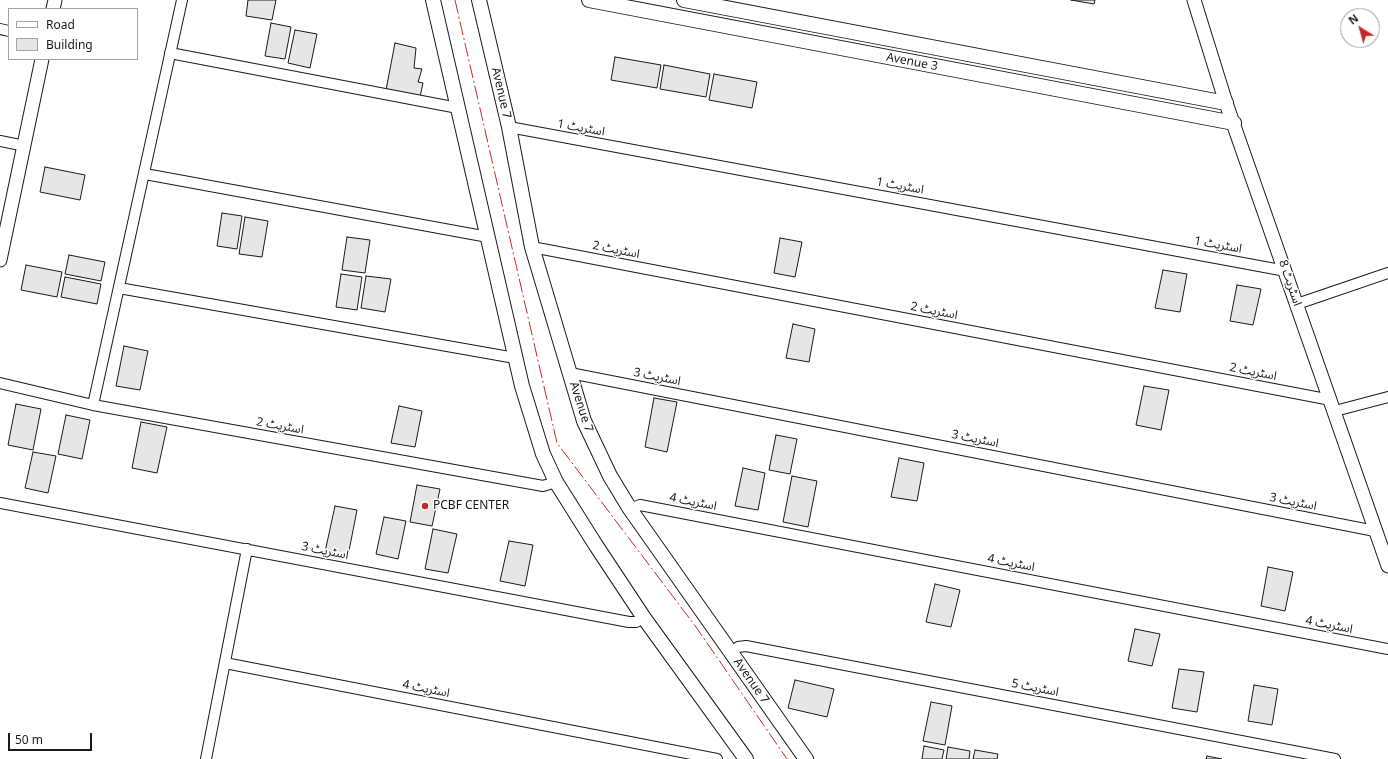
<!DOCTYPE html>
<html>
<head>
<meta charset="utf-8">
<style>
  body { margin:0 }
  #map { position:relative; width:1388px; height:759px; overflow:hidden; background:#fff; font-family:"Noto Sans",sans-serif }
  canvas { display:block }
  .legend { position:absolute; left:8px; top:8px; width:130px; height:52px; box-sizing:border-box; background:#fff; border:1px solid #a3a3a3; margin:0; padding:5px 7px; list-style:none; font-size:12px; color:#1a1a1a }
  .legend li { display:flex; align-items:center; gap:8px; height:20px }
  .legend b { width:20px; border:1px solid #a3a3a3 }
  .north { position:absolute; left:1340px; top:8px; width:40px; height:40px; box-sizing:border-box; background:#fff; border:1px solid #a3a3a3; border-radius:50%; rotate:323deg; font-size:11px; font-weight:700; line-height:16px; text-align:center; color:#1a1a1a }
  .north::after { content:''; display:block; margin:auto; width:14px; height:18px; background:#c62828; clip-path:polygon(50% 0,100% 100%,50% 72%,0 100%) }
  .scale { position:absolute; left:8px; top:733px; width:84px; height:18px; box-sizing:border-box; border:2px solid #1a1a1a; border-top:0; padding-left:5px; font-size:12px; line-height:14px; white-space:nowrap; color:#1a1a1a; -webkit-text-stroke:3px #fff; paint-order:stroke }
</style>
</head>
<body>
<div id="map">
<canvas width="1388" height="759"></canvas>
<ul class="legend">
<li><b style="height:5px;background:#fff"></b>Road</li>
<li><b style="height:11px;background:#e6e6e6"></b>Building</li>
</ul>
<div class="north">N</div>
<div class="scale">50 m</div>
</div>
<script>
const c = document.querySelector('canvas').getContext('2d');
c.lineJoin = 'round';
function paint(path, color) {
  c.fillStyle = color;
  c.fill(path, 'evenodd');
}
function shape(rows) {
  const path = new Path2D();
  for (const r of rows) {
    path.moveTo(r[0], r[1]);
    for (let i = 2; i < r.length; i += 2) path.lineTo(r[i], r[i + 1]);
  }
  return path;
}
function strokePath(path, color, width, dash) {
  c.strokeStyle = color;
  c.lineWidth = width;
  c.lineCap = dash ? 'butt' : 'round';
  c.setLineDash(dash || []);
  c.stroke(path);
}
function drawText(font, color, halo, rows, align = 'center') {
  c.font = font + ' "Noto Sans","Noto Sans Arabic",sans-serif';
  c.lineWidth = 3;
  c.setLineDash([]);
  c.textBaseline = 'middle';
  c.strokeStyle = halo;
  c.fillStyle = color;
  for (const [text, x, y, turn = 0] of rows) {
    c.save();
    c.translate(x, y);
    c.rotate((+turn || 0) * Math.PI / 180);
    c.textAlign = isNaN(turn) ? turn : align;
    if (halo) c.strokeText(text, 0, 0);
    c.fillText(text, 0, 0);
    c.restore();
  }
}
const building = shape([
  [248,0,276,0,272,20,246,16,248,0],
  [1071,0,1095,0,1094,4,1071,0],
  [271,23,291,27,285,59,265,56,271,23],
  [295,30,317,34,310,68,288,63,295,30],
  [395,43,416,48,414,68,422,69,418,82,423,83,420,97,386,90,395,43],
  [615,57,661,65,657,88,611,80,615,57],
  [664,65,710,74,706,97,660,89,664,65],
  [714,74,757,82,752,108,709,100,714,74],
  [45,167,85,175,80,200,40,192,45,167],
  [222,213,242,216,237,249,217,246,222,213],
  [245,217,268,221,262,257,239,254,245,217],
  [347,237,370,240,365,273,342,270,347,237],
  [780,238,802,242,795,277,774,273,780,238],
  [69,255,105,262,101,281,65,274,69,255],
  [26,265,62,272,57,297,21,290,26,265],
  [1163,270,1187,274,1180,312,1155,308,1163,270],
  [341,274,362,277,357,310,336,307,341,274],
  [366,276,391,279,385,312,361,308,366,276],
  [65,277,101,284,97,304,61,297,65,277],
  [1237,285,1261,289,1253,325,1230,321,1237,285],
  [793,324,815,329,809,362,786,358,793,324],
  [124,346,148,351,140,390,116,386,124,346],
  [1144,386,1169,390,1161,430,1136,425,1144,386],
  [654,398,677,402,667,452,645,447,654,398],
  [16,404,41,409,33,450,8,445,16,404],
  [399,406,422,411,415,447,391,443,399,406],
  [66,415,90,420,82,459,58,454,66,415],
  [141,422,167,427,157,473,132,468,141,422],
  [776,435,797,439,790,474,769,470,776,435],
  [33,452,56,456,48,493,25,488,33,452],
  [899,458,924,463,917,501,891,497,899,458],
  [743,468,765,473,758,510,735,506,743,468],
  [792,476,817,481,808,527,783,522,792,476],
  [417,485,440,489,432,526,410,522,417,485],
  [335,506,357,510,348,556,325,552,335,506],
  [384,517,406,521,398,559,376,554,384,517],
  [433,529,457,534,448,573,425,569,433,529],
  [509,541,533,545,525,586,500,581,509,541],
  [1268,567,1293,572,1285,611,1261,606,1268,567],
  [935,584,960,590,951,627,926,622,935,584],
  [1135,629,1160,634,1152,666,1128,661,1135,629],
  [1179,669,1204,672,1197,712,1172,708,1179,669],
  [795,680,834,689,827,717,788,708,795,680],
  [1254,685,1278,689,1272,725,1248,721,1254,685],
  [931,702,952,706,945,745,923,741,931,702],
  [924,746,944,750,942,759,922,759,924,746],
  [948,747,970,751,969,759,946,759,948,747],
  [975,750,998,754,997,759,973,759,975,750],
  [1207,756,1222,759,1206,759,1207,756]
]);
const minor = shape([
  [0,29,9,31],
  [170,53,458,108],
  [509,127,1286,271],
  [0,141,25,146],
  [145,174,488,237],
  [532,247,1331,400],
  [119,288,515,358],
  [1297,304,1388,273],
  [570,373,1375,531],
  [0,383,93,405,543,486,556,482],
  [93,405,182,0],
  [1335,411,1388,397],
  [0,503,629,622,636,622,644,618],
  [630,509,640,505,1388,649],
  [731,653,738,647,746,646,1335,759],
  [225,663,717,759],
  [206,759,247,549]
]);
const tertiary = shape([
  [1194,0,1226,103,1388,566],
  [53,9,55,0],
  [0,260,42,59]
]);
const secondary = shape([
  [433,0,522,386,543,454,556,482,595,544,644,618,746,759],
  [479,0,509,127,532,247,584,421,610,476,630,509,806,759],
  [589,0,1234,123],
  [684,0,1226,103]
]);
const power = shape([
  [455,0,557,443,696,627,787,759]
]);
const markers = [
  [425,506,4,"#c62828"]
];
const streetNames = [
  ["Avenue 3",912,62,11],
  ["Avenue 7",501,93,77],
  ["اسٹریٹ 1",581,128,10],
  ["اسٹریٹ 1",900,186,10],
  ["اسٹریٹ 1",1218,245,10],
  ["اسٹریٹ 2",616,250,11],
  ["اسٹریٹ 8",1290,283,71],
  ["اسٹریٹ 2",934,311,11],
  ["اسٹریٹ 2",1253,372,11],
  ["اسٹریٹ 3",657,377,11],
  ["Avenue 7",581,407,72],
  ["اسٹریٹ 2",280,426,10],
  ["اسٹریٹ 3",975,439,11],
  ["اسٹریٹ 4",693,502,11],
  ["اسٹریٹ 3",1293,502,11],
  ["اسٹریٹ 3",325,551,11],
  ["اسٹریٹ 4",1011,563,11],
  ["اسٹریٹ 4",1329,625,11],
  ["Avenue 7",751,681,55],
  ["اسٹریٹ 5",1035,688,11],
  ["اسٹریٹ 4",426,689,11]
];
const poiNames = [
  ["PCBF CENTER",433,506]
];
paint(building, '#e6e6e6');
strokePath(building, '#1a1a1a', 1);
strokePath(minor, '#1a1a1a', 12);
strokePath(tertiary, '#1a1a1a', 15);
strokePath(secondary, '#1a1a1a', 16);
strokePath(minor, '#fff', 10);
strokePath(tertiary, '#fff', 13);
strokePath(secondary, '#fff', 14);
strokePath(power, '#c62828', 1, [14, 3, 2, 3]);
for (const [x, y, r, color] of markers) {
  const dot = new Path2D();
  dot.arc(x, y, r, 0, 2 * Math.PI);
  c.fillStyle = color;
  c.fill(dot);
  strokePath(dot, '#fff', 1.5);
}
drawText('12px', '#1a1a1a', '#fff', streetNames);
drawText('12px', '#1a1a1a', '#fff', poiNames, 'left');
</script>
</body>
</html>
